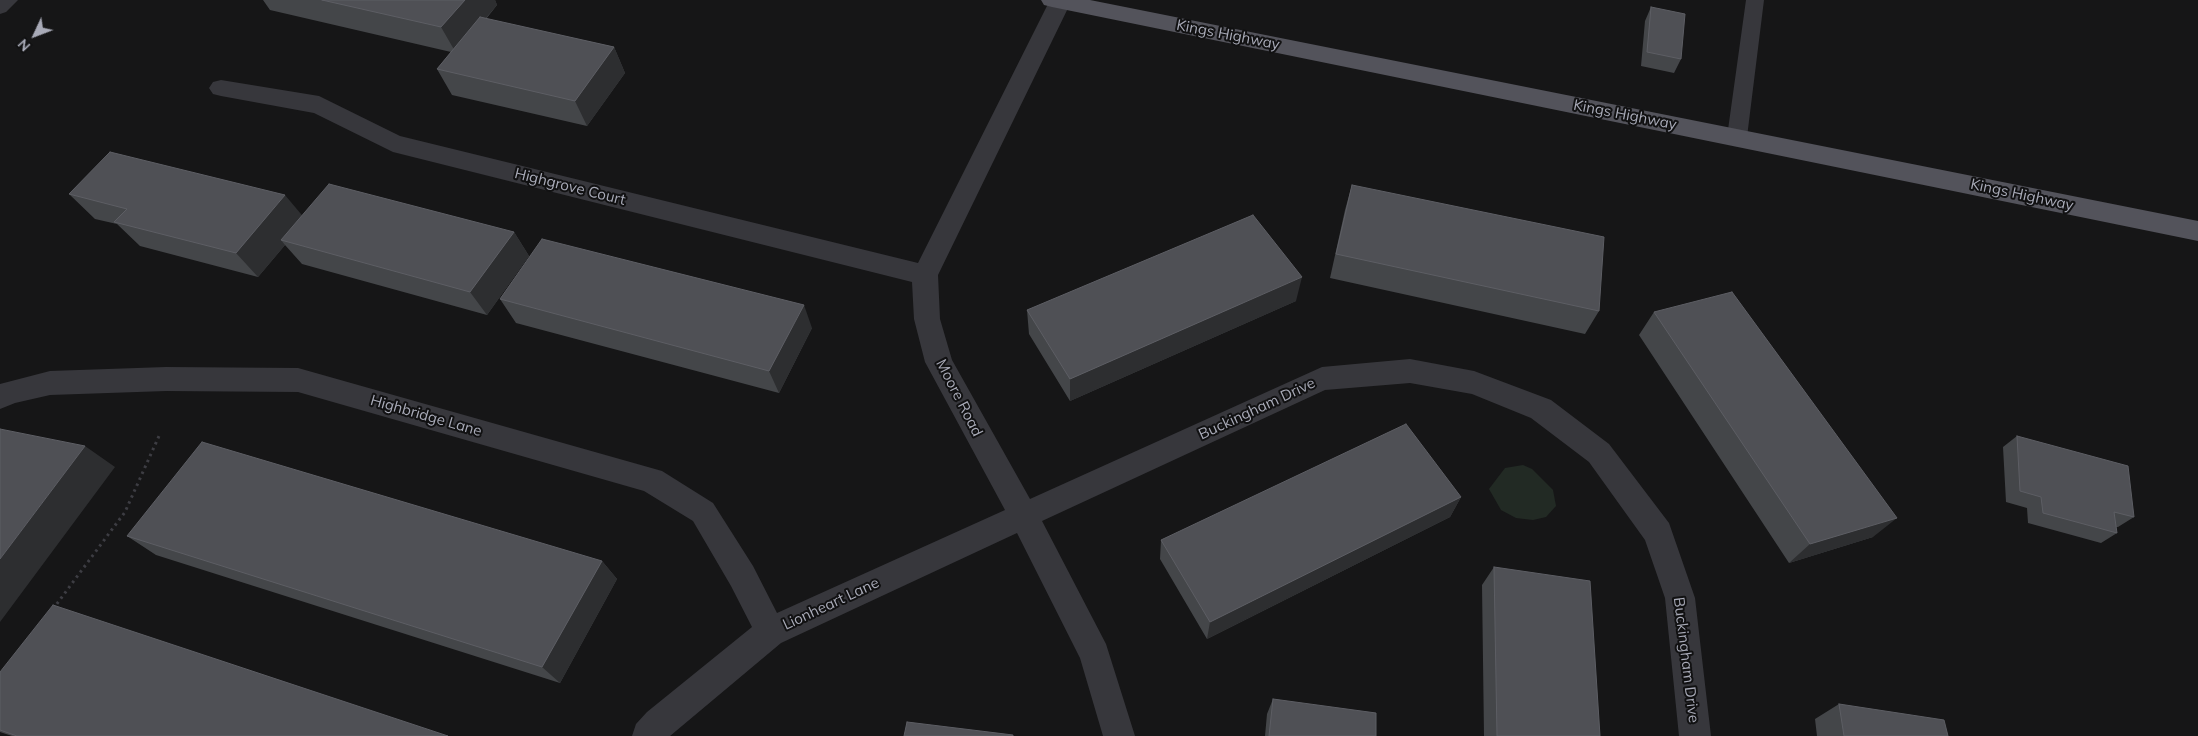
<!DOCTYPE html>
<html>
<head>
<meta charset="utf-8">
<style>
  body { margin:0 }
  #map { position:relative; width:2198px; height:736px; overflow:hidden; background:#161617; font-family:Mulish,sans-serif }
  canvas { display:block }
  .north { position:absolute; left:10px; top:10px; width:50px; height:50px; -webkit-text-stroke:4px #111112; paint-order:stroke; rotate:227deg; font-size:14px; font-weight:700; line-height:20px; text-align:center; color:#a8aab7 }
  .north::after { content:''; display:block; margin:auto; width:18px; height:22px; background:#a8aab7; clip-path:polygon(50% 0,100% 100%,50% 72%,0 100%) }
</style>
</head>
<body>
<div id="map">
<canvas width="2198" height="736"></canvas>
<div class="north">N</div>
</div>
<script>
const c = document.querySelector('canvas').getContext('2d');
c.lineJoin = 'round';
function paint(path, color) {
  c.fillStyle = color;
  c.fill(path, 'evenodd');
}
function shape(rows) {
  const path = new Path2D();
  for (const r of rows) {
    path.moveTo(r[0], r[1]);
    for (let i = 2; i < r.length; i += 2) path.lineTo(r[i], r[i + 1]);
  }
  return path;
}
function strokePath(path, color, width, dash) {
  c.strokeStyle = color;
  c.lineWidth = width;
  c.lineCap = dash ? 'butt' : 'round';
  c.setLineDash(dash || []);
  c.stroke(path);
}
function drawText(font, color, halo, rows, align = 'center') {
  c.font = font + ' Mulish,sans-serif';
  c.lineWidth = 4;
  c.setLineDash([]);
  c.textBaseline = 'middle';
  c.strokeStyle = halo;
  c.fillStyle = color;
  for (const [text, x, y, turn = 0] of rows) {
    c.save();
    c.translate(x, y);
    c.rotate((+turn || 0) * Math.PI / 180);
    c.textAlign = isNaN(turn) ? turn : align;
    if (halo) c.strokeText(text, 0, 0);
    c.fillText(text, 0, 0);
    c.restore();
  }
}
const green = shape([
  [1523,465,1532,469,1553,490,1556,506,1546,517,1533,520,1516,518,1501,510,1489,489,1505,468]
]);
const path = shape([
  [53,609,125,512,159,436]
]);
const service = shape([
  [0,0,18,0,6,12,0,14,0,0],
  [1746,0,1764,0,1747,137,1744,142,1737,144,1730,142,1727,137,1746,0]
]);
const minor = shape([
  [1050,0,1070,0,1071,2,938,275,940,319,952,360,1030,499,1322,367,1410,359,1474,371,1551,400,1609,444,1669,523,1695,598,1711,736,1679,736,1665,598,1645,540,1589,462,1531,418,1472,394,1410,383,1325,390,1042,521,1106,644,1135,736,1103,736,1080,658,1017,533,781,643,670,736,632,736,636,724,647,712,752,627,731,586,693,521,644,491,298,392,166,391,50,395,15,403,0,409,0,384,50,371,166,367,298,368,662,471,713,503,753,566,777,613,1005,510,925,362,914,319,912,282,393,152,314,113,221,96,213,94,209,88,213,82,221,80,319,96,400,136,918,263,1050,0]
]);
const primary = shape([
  [1041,0,1090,0,2198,221,2198,241,1052,7,1044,5,1041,0]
]);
const wall = shape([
  [263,0,495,0,497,5,486,19,614,47,625,73,587,126,452,95,437,69,451,52,270,10],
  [1651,7,1681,59,1674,73,1641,66,1645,21],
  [1352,185,1599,311,1585,334,1330,278,1345,210],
  [69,194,302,216,514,232,529,256,487,315,302,264,285,245,258,277,140,246,117,224,95,219],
  [500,299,812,328,779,393,516,323],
  [1296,301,1070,401,1029,334,1027,310],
  [1654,312,1873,537,1789,563,1639,335],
  [2017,436,2134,517,2118,527,2116,527,2117,533,2101,543,2028,523,2027,508,2006,502,2003,447],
  [1461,497,1450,517,1207,639,1160,559,1161,540],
  [127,536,602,561,617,579,560,683,156,555],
  [1494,567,1600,736,1484,736,1482,585],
  [0,672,448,736,12,736,0,732],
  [1273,699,1376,736,1265,736,1267,714],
  [1839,704,1948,736,1817,736,1815,719]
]);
const shadedWall = shape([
  [465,0,495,0,497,5,456,53,441,27],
  [614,47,625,73,587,126,575,101],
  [285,195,306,220,281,240,285,245,258,277,236,253],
  [514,232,529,256,487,315,470,292],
  [1302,277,1296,301,1070,401,1070,379],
  [804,305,812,328,779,393,769,371],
  [85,446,115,467,0,622,0,559],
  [1461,497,1450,517,1207,639,1210,622],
  [1897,518,1873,537,1789,563,1810,544],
  [602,561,617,579,560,683,542,667]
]);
const building = shape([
  [322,0,465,0,441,27,322,0],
  [1651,7,1685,14,1681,59,1647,52,1651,7],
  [480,17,614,47,575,101,437,69,480,17],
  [110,152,285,195,236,253,114,222,127,209,69,194,110,152],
  [329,184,514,232,470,292,281,240,329,184],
  [1352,185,1604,237,1599,311,1336,254,1352,185],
  [1253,215,1302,277,1070,379,1027,310,1253,215],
  [542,239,804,305,769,371,500,299,542,239],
  [1732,292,1897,518,1810,544,1654,312,1732,292],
  [1406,424,1461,497,1210,622,1161,540,1406,424],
  [0,429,85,446,0,559,0,429],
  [2017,436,2128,466,2134,517,2114,512,2117,533,2043,513,2041,497,2020,491,2017,436],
  [202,442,602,561,542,667,127,536,202,442],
  [1494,567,1590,581,1600,736,1497,736,1494,567],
  [53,605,448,736,17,736,0,730,0,672,53,605],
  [1273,699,1376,713,1376,736,1269,736,1273,699],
  [1839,704,1944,720,1948,736,1844,736,1839,704],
  [907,722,1013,735,1013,736,904,736,907,722]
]);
const streetNames = [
  ["Kings Highway",1228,35,11],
  ["Kings Highway",1625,115,11],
  ["Highgrove Court",570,187,14],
  ["Kings Highway",2022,195,12],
  ["Moore Road",959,398,63],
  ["Buckingham Drive",1257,409,-25],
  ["Highbridge Lane",426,416,16],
  ["Lionheart Lane",831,604,-25],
  ["Buckingham Drive",1686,660,83]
];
paint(green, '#222a24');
strokePath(path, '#3d3d43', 3, [2.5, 4]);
paint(service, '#37373c');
paint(minor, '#37373c');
paint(primary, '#53535b');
paint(wall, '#444649');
paint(shadedWall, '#2d2e30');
paint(building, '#4f5055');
strokePath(building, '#5d5e64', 1);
drawText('15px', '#a8aab7', '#111112', streetNames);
</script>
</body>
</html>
